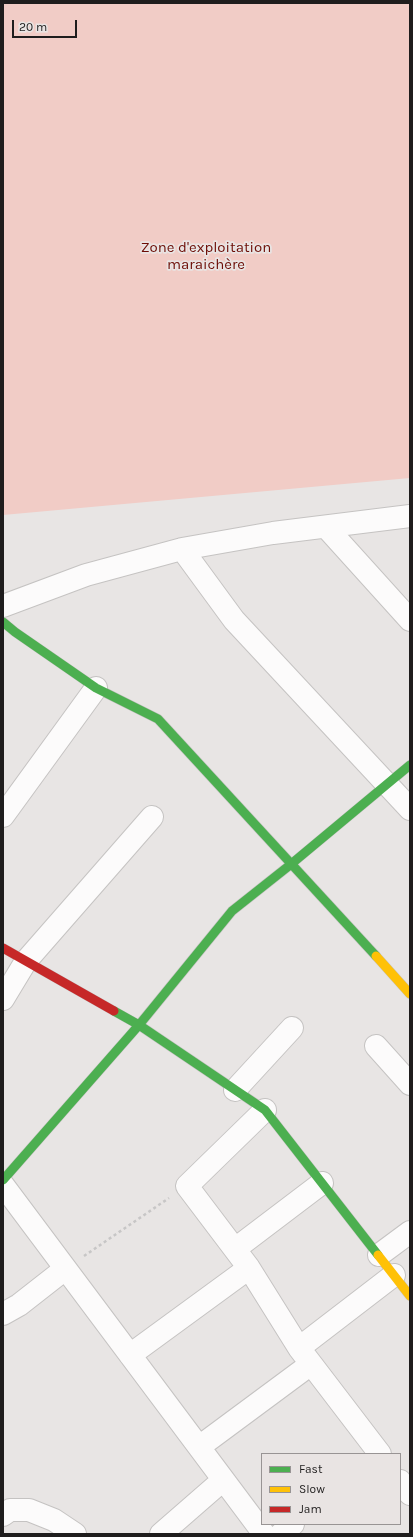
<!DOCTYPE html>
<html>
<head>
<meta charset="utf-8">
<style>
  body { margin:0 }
  #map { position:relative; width:413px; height:1537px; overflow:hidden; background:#e8e5e4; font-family:Karla,sans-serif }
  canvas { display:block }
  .frame { position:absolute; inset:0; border:4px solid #1f1d1d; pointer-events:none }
  .legend { position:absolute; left:261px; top:1453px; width:140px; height:72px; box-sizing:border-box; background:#e9e4e3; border:1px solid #989494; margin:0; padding:5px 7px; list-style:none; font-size:12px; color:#1f1d1d }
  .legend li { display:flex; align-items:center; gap:8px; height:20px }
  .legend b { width:20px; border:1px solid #989494 }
  .scale { position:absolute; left:12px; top:20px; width:65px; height:18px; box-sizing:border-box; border:2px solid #1f1d1d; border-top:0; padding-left:5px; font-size:12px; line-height:14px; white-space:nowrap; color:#1f1d1d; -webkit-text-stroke:3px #e9e4e3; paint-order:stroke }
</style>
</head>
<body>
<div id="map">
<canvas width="413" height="1537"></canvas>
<div class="frame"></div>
<ul class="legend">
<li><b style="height:5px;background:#4caf50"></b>Fast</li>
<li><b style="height:5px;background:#ffc107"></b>Slow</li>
<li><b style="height:5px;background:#c62828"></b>Jam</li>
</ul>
<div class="scale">20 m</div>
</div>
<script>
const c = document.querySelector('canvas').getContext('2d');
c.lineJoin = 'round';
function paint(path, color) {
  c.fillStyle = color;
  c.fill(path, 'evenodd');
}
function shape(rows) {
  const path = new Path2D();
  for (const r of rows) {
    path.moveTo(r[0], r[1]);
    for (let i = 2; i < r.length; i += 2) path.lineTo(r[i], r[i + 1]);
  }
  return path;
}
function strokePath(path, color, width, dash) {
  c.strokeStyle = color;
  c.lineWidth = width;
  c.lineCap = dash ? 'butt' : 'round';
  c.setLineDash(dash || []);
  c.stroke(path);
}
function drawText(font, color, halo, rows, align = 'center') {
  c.font = font + ' Karla,sans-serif';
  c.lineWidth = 3.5;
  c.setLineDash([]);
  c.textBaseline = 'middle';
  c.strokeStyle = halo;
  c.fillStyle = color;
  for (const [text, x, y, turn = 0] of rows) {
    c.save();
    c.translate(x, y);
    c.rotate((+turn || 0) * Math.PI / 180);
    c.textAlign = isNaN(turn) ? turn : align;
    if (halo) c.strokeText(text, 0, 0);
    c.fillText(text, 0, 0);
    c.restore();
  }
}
const green = shape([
  [3,3,410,3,410,478,3,515]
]);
const path = shape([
  [84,1256,169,1198]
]);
const street = shape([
  [326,527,410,620],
  [182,549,234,620,410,809],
  [3,606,86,575,182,549,273,533,410,516],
  [3,816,96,688],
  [3,999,26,961,152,817],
  [376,1046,410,1084],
  [235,1090,292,1028],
  [265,1110,187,1186,249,1268,299,1348,380,1454],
  [3,1185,264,1534],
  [235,1249,322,1183],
  [379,1255,410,1232],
  [3,1314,19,1305,65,1269],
  [299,1348,394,1275],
  [130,1355,249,1268],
  [199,1447,311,1364],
  [400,1481,410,1494],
  [3,1515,10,1510,29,1510,54,1520,75,1534],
  [161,1534,223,1480],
  [281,1534,293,1524]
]);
const fast = shape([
  [3,622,15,632,96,688,158,719,376,956],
  [114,1011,139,1025,265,1110,378,1255],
  [3,1180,139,1025,232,911,290,865,410,765]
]);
const slow = shape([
  [376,956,410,994],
  [378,1255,410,1296]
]);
const jam = shape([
  [3,948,114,1011]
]);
const parkNames = [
  ["Zone d'exploitation",206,248],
  ["maraichère",206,265]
];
paint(green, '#f1ccc6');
strokePath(street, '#c5c3c2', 24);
strokePath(fast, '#c5c3c2', 10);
strokePath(slow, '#c5c3c2', 10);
strokePath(jam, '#c5c3c2', 10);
strokePath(path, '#c7c6c6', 2.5, [3, 3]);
strokePath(street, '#fcfbfb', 22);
strokePath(fast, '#4caf50', 9);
strokePath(slow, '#ffc107', 9);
strokePath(jam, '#c62828', 9);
drawText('15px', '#6d0d06', '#e9e4e3', parkNames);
</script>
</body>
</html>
